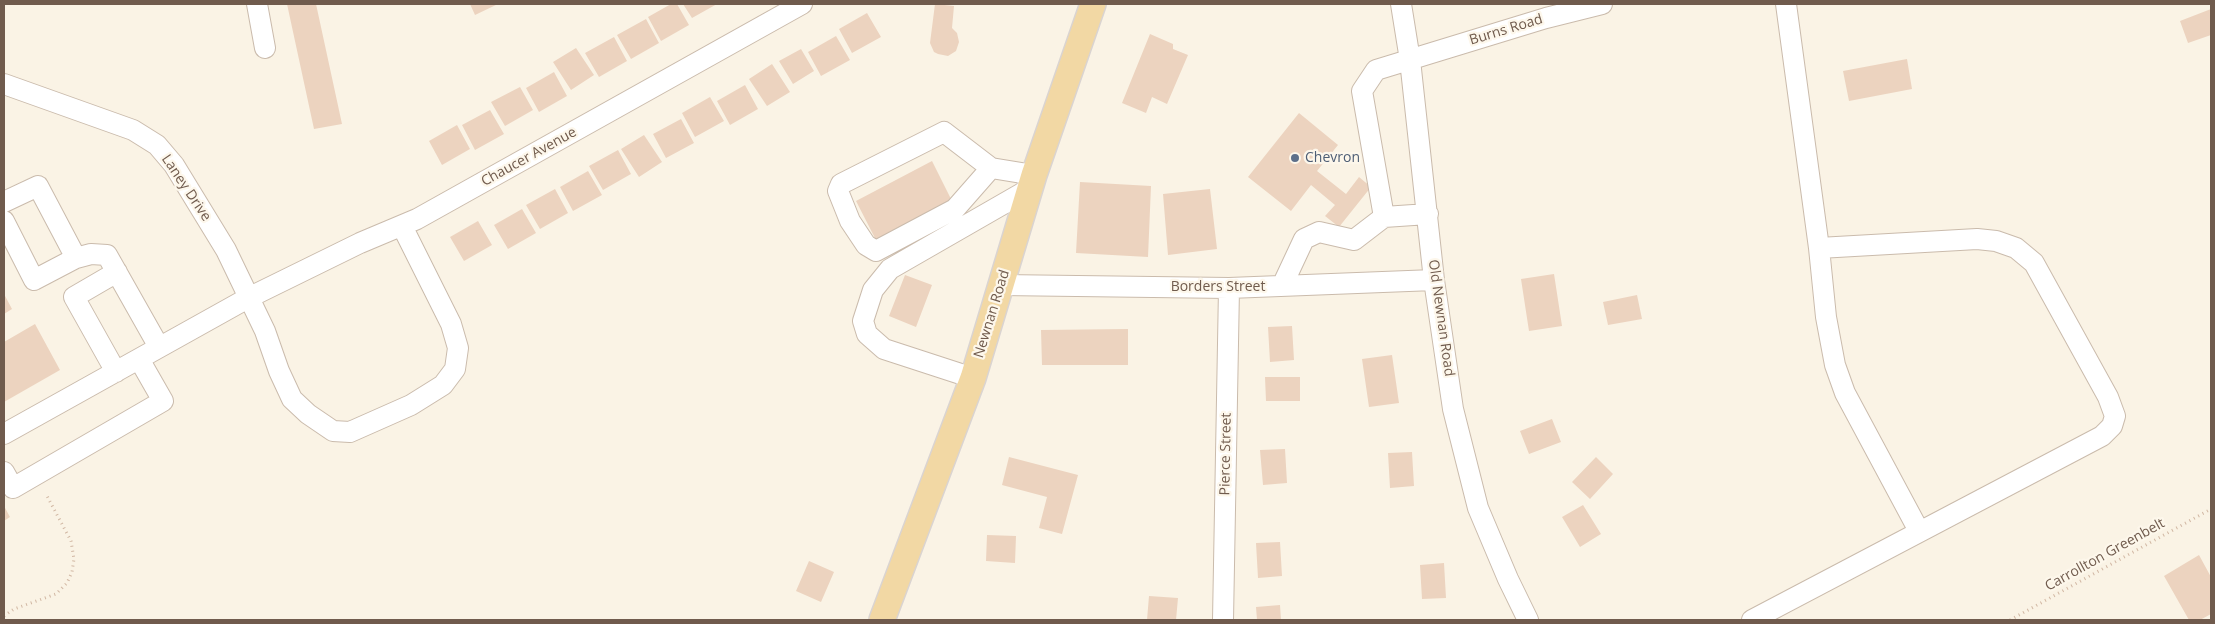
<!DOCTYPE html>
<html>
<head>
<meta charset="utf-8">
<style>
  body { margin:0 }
  #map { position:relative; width:2215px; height:624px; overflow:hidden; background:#faf3e5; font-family:"Open Sans",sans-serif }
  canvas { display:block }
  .frame { position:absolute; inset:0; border:5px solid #705b4d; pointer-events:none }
</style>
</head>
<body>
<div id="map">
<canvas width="2215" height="624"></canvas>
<div class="frame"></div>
</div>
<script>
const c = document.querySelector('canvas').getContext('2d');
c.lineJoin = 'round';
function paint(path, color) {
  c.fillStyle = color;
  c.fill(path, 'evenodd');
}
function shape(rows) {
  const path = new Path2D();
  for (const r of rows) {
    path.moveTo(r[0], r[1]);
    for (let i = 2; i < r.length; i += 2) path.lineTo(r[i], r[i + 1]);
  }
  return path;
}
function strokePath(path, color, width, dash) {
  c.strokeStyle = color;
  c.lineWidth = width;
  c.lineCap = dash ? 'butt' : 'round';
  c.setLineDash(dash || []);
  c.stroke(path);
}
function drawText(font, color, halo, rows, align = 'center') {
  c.font = font + ' "Open Sans",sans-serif';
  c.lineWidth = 4.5;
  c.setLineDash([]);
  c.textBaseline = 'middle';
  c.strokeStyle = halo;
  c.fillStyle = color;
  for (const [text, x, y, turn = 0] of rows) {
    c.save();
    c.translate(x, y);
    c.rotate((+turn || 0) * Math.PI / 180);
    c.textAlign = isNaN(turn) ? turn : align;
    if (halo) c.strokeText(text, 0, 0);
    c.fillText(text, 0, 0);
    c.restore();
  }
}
const building = shape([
  [287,4,316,4,342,124,314,129],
  [470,4,498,4,475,15],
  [671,4,677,4,689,25,661,41,648,17],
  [683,4,717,4,692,18],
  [935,4,954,6,952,28,957,33,959,42,956,51,948,56,938,54,934,52,930,43],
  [2211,9,2211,35,2188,43,2180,21],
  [867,13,881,37,852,53,839,29],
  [646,19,659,43,631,59,617,35],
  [1150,34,1173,44,1173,49,1188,55,1167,104,1152,97,1146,113,1122,103],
  [836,36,850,60,821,76,808,52],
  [614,37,627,61,599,77,585,53],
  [576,48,594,75,571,90,553,62],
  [801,49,814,71,793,84,779,61],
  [1907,59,1912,89,1849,101,1843,71],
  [772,64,790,92,767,106,749,79],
  [554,72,567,96,539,112,526,88],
  [745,85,758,109,730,125,717,101],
  [520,87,533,110,505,126,491,102],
  [710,97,724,121,695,137,682,113],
  [490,110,504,134,475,150,462,125],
  [1299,113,1338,145,1317,171,1346,194,1359,177,1371,187,1339,227,1325,216,1335,205,1311,185,1291,211,1248,177],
  [681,119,694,143,666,158,653,134],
  [457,125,470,149,442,165,429,141],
  [644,135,662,162,639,177,621,149],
  [618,150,631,174,603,190,589,166],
  [932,161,953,203,877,242,856,201],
  [588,171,602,195,573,211,560,187],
  [1080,182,1151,186,1148,257,1076,253],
  [555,189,568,213,540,229,526,205],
  [1210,189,1217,249,1168,255,1163,194],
  [522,209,536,233,508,249,494,225],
  [478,221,492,245,464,261,450,237],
  [1554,274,1562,326,1529,331,1521,279],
  [905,275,932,285,916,327,889,316],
  [4,294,12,309,4,314],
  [1637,295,1642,319,1608,325,1603,302],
  [35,324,60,370,4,402,4,342],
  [1292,326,1294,360,1270,362,1268,327],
  [1128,329,1128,365,1042,365,1041,330],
  [1392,355,1399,403,1369,407,1362,359],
  [1265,377,1300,377,1300,401,1266,401],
  [1552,419,1561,442,1529,454,1520,431],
  [1285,449,1287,483,1263,485,1260,450],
  [1412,452,1414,486,1390,488,1388,453],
  [1009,457,1078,475,1062,534,1039,528,1047,497,1002,485],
  [1596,457,1613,474,1590,499,1572,482],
  [1583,505,1601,534,1580,547,1562,517],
  [4,506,10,517,4,521],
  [987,535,1016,536,1015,563,986,561],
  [1280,542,1282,576,1258,578,1256,543],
  [2199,555,2211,577,2211,614,2200,620,2189,620,2164,576],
  [809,561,834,572,821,602,796,591],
  [1444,563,1446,598,1422,599,1420,565],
  [1149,596,1178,598,1176,620,1147,620],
  [1280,605,1281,620,1257,620,1256,607]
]);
const path = shape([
  [4,616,14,609,56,594,67,583,72,572,74,559,71,541,47,496],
  [2010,620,2211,509]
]);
const minor = shape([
  [257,4,265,48],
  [1401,4,1410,60,1434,280,1453,409,1478,508,1508,579,1528,620],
  [1786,4,1819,248,1826,317,1835,365,1845,393,1919,531],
  [4,84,133,130,157,145,174,165,226,250,265,331,279,371,292,399,308,414,333,431,350,432,411,405,443,385,455,369,458,348,451,324,402,226],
  [991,168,955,209,876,251,866,245,850,221,838,191,841,184,944,132,991,168,1034,175],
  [4,202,38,186,76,258],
  [1384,217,1362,91,1376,70,1546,18,1602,4],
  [4,221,34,280,76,258,91,254,107,255,159,347],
  [1001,285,1229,288,1434,280],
  [1282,286,1304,239,1319,232,1354,240,1384,217,1428,214],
  [116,372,74,297,117,272],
  [973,378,884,349,867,334,863,321,873,290,890,269,1031,188],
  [4,434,248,298,360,243,417,219,802,4],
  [4,472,13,488,163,401,139,359],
  [1223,620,1229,288],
  [1752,620,2102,436,2112,426,2115,416,2108,397,2034,263,2016,248,1996,241,1977,239,1819,248]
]);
const major = shape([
  [882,620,973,378,1034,175,1093,4]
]);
const markers = [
  [1295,158,5,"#5c6f8a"]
];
const streetNames = [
  ["Burns Road",1506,30,-17],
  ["Chaucer Avenue",529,157,-29],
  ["Laney Drive",186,188,56],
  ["Borders Street",1218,287],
  ["Newnan Road",992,314,-73],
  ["Old Newnan Road",1441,318,82],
  ["Pierce Street",1226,454,-89],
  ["Carrollton Greenbelt",2105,555,-29]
];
const serviceNames = [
  ["Chevron",1305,158]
];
paint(building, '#ecd3bf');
strokePath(minor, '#cabbac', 22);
strokePath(major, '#dad4d1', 28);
strokePath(path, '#d1b7a3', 3, [1, 4]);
strokePath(minor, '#fff', 20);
strokePath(major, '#f2d8a4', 25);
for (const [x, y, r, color] of markers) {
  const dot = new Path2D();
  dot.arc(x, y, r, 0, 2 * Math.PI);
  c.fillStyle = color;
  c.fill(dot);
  strokePath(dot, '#fdf7eb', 2);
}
drawText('14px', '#705b4d', '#fdf7eb', streetNames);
drawText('14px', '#4e5e75', '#fdf7eb', serviceNames, 'left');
</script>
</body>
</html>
